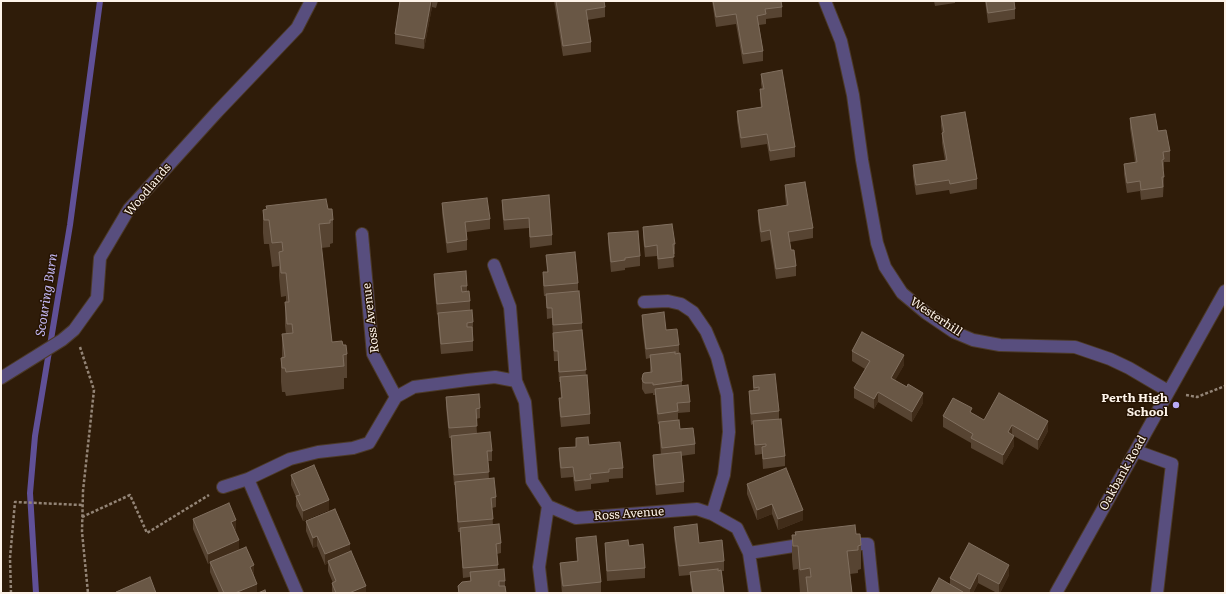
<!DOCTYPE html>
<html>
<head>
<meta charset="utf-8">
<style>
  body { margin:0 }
  #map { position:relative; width:1226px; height:594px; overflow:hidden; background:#2f1c09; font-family:Literata,serif }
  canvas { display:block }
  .frame { position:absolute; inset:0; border:2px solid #fdf3e9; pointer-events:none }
</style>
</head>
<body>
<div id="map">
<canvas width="1226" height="594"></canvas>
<div class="frame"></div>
</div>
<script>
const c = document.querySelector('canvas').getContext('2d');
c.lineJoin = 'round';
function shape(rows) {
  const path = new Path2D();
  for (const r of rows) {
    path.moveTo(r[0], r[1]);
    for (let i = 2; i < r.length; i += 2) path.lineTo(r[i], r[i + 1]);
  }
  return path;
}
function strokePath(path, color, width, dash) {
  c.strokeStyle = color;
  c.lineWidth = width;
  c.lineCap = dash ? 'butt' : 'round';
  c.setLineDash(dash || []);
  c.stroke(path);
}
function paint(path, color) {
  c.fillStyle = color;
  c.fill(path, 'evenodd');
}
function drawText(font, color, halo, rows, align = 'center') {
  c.font = font + ' Literata,serif';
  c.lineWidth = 3;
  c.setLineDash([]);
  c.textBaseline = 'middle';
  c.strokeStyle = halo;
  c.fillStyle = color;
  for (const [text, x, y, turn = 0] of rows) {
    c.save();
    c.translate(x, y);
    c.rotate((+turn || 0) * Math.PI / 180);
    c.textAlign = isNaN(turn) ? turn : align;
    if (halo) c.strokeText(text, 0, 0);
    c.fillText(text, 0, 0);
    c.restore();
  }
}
const stream = shape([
  [36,593,30,493,35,436,70,225,100,1]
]);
const path = shape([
  [80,347,94,390,83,491,82,532,88,593],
  [1186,395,1197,397,1225,386],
  [82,517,130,495,147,533,209,495],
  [11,593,10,558,15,502,82,505]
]);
const minor = shape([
  [825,1,841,41,853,95,862,160,877,243,885,267,902,293,926,313,954,332,973,340,1000,345,1075,347,1110,359,1129,368,1168,391],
  [494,265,510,307,516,381],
  [644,302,668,301,681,304,693,312,706,331,717,357,727,395,729,432,724,475,712,514],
  [1,378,62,340,74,330,97,298,100,258,129,209,217,112,297,28,311,1],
  [396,397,414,387,467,380,495,377,516,381,525,402,532,481,548,506,576,518,697,509,712,514,737,528,749,553,755,593],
  [1136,451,1172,464,1157,593],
  [248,479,297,593],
  [223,487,248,479,290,459,318,452,353,448,369,443,396,397,373,354,362,234],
  [845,544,868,544,873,593],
  [749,553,806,544],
  [542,593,539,567,548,506],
  [1056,593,1225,291]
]);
const wall = shape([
  [400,1,438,1,436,8,432,7,424,49,395,44,395,34],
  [554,1,604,1,605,7,605,17,587,20,591,42,591,52,563,56],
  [712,1,781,1,782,7,782,17,766,19,766,24,759,25,763,51,763,61,743,64,736,24,716,27],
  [934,1,955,1,955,3,935,6],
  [985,1,1014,1,1015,9,1015,19,988,23],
  [761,74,795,147,795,157,770,161,767,144,741,148,737,121,737,111,761,107,760,99,760,89,762,89,761,84],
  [941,116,977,179,977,189,950,194,949,190,916,195,913,176,913,165,945,160,942,143,942,133,941,126],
  [1130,118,1158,131,1170,151,1170,162,1164,162,1164,169,1163,170,1164,177,1163,197,1141,200,1140,191,1127,193,1124,174,1124,164,1135,162,1130,128],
  [785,185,813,228,813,238,790,242,791,250,796,266,796,276,776,279,770,240,761,242,758,220,758,210,786,205,785,195],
  [549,195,552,235,552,245,530,248,529,228,504,230,502,210,502,200],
  [442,203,490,219,490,229,467,232,467,250,447,253,442,213],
  [328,209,333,220,333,243,330,244,330,247,321,248,332,342,343,345,347,354,347,378,344,378,344,389,286,396,285,392,282,392,281,382,281,358,282,358,282,334,286,334,285,326,285,302,286,302,286,296,281,297,279,276,279,266,272,267,269,244,264,244,263,233,263,210],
  [643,227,675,244,675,254,673,254,674,267,658,269,657,256,645,257,643,237],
  [608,233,640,256,640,266,625,268,625,270,611,272,608,243],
  [546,255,578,283,578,292,582,323,582,331,586,375,590,414,590,424,561,427,559,408,559,398,561,398,560,382,559,382,558,361,554,361,552,318,547,319,546,296,544,296,543,282,543,272,547,272],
  [434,274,467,286,467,291,470,301,470,310,473,322,473,332,472,332,473,341,473,351,441,354,438,323,438,314,437,315,434,284],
  [642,315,666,330,679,345,679,353,682,381,682,386,690,402,690,412,678,413,678,420,680,429,695,444,695,454,681,456,684,482,684,492,656,495,653,466,653,455,661,455,659,432,659,424,658,424,655,400,655,395,653,395,653,393,645,394,642,389,642,379,650,372,650,358,646,359,642,325],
  [852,351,904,365,895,380,923,403,912,422,878,402,874,409,854,398,854,388,865,369,852,361],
  [753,376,779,411,779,419,785,456,785,466,763,469,762,454,755,455,753,431,753,424,751,425,749,401,749,391,753,391],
  [446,397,480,408,480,418,476,419,477,433,492,451,492,461,488,461,489,479,496,497,496,507,492,508,493,525,501,543,501,553,497,554,498,569,505,581,505,593,458,593,458,586,470,581,470,577,463,578,460,532,458,532,455,485,454,485,451,446,451,438,449,438,446,407],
  [972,413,984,420,1048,431,1038,450,1014,436,1014,446,1003,465,971,448,971,443,943,427,943,416],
  [576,438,589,445,623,468,623,478,609,479,609,482,591,484,591,489,575,491,573,477,561,478,559,459,559,448,576,447],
  [291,475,329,510,303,521,296,506,296,497,291,485],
  [747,484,803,520,778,530,772,514,757,520,747,494],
  [193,519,236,530,235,530,239,550,254,575,257,593,219,593,210,572,210,563,208,564,193,529],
  [306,521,350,551,366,593,332,593,332,583,333,583,328,571,328,563,325,565,317,546,313,548,306,531],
  [674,527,724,561,724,571,722,571,724,593,692,593,690,582,690,575,679,576,674,537],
  [795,532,856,534,861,545,861,569,858,570,858,573,850,574,852,593,800,593,798,569,793,570,792,559,792,535,795,535],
  [576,538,601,582,601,592,590,593,562,593,560,573,560,563,577,561,576,548],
  [605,543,629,546,645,568,645,578,607,581,605,553],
  [969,543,1009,575,1000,593,997,593,978,583,973,593,931,593,950,584,950,578]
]);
const shadedWall = shape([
  [431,1,432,1,432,7,424,49,424,39],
  [904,355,904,365,891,388,891,378],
  [878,392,878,402,874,409,874,399],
  [923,393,923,403,912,422,912,412],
  [1048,421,1048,431,1038,450,1038,440],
  [1012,425,1012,435,1008,432],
  [1014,436,1014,446,1003,465,1003,455],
  [329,500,329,510,303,521,303,511],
  [772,504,772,514,757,520,757,510],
  [803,510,803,520,778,530,778,519],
  [236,520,236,530,231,532,231,522],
  [317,536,317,546,313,548,313,538],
  [239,540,239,550,208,564,208,554],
  [350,544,350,554,328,561,328,563,325,565,325,554],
  [254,565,254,575,250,567],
  [1009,565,1009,575,1000,593,999,593,999,584],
  [978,573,978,583,973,593,970,593,970,589],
  [257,584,257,593,235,593],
  [366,586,366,593,349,593]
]);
const building = shape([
  [400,1,431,1,424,39,395,34,400,1],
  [556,1,604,1,605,7,586,10,591,42,563,46,556,1],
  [713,1,781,1,782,7,765,9,766,14,757,16,763,51,743,54,736,14,716,17,713,1],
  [986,1,1014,1,1015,9,988,13,986,1],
  [782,70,795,147,770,151,767,134,741,138,737,111,762,107,760,89,764,89,761,74,782,70],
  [965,112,977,179,950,184,949,180,916,185,913,165,947,160,942,133,944,132,941,116,965,112],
  [1155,114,1158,131,1166,130,1170,151,1163,152,1164,159,1162,160,1164,177,1162,177,1163,187,1141,190,1140,181,1127,183,1124,164,1137,162,1130,118,1155,114],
  [805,182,813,228,788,232,791,250,794,250,796,266,776,269,770,230,761,232,758,210,788,205,785,185,805,182],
  [549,195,552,235,530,237,529,218,504,220,502,200,549,195],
  [487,198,490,219,465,222,467,240,447,243,442,203,487,198],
  [326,199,328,209,332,209,333,220,330,220,330,223,319,224,332,342,342,341,343,345,346,345,347,354,343,355,344,366,286,372,285,368,282,368,281,358,285,357,282,334,293,333,292,324,287,324,285,302,289,302,286,273,281,273,279,252,283,251,282,242,272,243,269,220,264,220,263,210,267,209,266,206,326,199],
  [672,224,675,244,673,244,674,257,658,259,657,245,645,247,643,227,672,224],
  [638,231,640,256,625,258,625,260,611,262,608,233,638,231],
  [575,252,578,283,544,286,543,272,548,272,546,255,575,252],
  [466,271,467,286,461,286,462,292,469,291,470,301,437,304,434,274,466,271],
  [579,291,582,323,553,325,552,308,547,308,546,294,579,291],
  [472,310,473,322,467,323,467,327,472,327,473,341,441,344,438,313,472,310],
  [664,312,666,330,677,329,679,345,646,349,642,315,664,312],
  [582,330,586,370,559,372,558,351,554,351,553,333,582,330],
  [862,332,904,355,891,378,907,387,908,384,923,393,912,412,878,392,874,399,854,388,870,361,852,351,862,332],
  [675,352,675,354,680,353,682,381,653,385,653,383,645,383,643,382,642,379,643,374,644,373,652,372,650,355,675,352],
  [775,374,779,411,751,414,749,391,759,390,759,387,754,388,753,376,775,374],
  [587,375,590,414,561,417,559,398,562,398,560,377,587,375],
  [688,385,690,402,677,403,678,411,658,414,655,389,688,385],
  [999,393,1048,421,1038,440,1012,425,1008,432,1014,436,1003,455,971,438,973,434,943,416,953,398,972,408,970,412,984,420,999,393],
  [479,394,480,408,476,409,477,426,449,428,446,397,479,394],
  [781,419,785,456,763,459,762,447,766,446,766,444,755,445,753,421,781,419],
  [679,420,680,429,693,428,695,444,662,448,659,422,679,420],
  [490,432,492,451,487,451,489,472,454,475,451,436,490,432],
  [588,437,589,445,620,442,623,468,609,469,609,472,590,474,591,479,575,481,573,467,561,468,559,448,576,447,576,438,588,437],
  [681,452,684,482,656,485,653,455,681,452],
  [314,465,329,500,303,511,296,496,300,495,291,475,314,465],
  [786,468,803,510,778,519,772,504,757,510,747,484,786,468],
  [494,478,496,497,491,498,493,519,458,522,455,482,494,478],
  [229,503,236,520,231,522,239,540,208,554,193,519,229,503],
  [335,509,350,544,325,554,317,536,313,538,306,521,335,509],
  [499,524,501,543,496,544,498,565,463,568,460,528,499,524],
  [697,524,699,543,722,540,724,561,679,566,674,527,697,524],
  [855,525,856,534,860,534,861,545,858,546,858,550,847,551,852,593,808,593,806,577,811,577,810,568,800,570,798,546,793,546,792,535,796,535,795,532,855,525],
  [596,536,601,582,563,586,560,563,578,561,576,538,596,536],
  [628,540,629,546,643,544,645,568,607,571,605,543,628,540],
  [969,543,1009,565,999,584,978,573,970,589,950,578,969,543],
  [246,547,254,565,250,567,257,584,235,593,224,593,210,562,246,547],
  [351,551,366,586,349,593,336,593,332,583,336,581,328,561,351,551],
  [504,569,505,581,499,581,499,586,505,586,506,593,459,593,458,586,462,582,471,581,470,572,504,569],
  [718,569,718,571,721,570,724,593,693,593,690,572,718,569],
  [150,577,156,593,117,593,116,592,150,577],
  [939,578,963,592,962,593,931,593,939,578],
  [265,590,266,593,258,593,265,590]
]);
const markers = [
  [1176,405,4,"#b9abf7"]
];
const streetNames = [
  ["Woodlands",148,190,-50],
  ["Westerhill",936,317,34],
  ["Ross Avenue",371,318,-97],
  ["Oakbank Road",1123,473,-61],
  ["Ross Avenue",629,514,-4]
];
const poiNames = [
  ["Perth High",1168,398],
  ["School",1168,412]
];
const waterNames = [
  ["Scouring Burn",47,295,-81]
];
strokePath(stream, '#605097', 6);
strokePath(minor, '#4c3a28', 14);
strokePath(path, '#938476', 2.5, [3, 2]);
strokePath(minor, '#584e7e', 12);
paint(wall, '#574432');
paint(shadedWall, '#402c19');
paint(building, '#695745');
strokePath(building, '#806f5f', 1);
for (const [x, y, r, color] of markers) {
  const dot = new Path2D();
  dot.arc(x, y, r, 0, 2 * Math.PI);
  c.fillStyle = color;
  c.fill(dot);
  strokePath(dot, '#251302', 1.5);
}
drawText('12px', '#fdf3e9', '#251302', streetNames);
drawText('bold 12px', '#fdf3e9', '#251302', poiNames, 'right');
drawText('italic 13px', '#c4b9f5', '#251302', waterNames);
</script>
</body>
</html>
